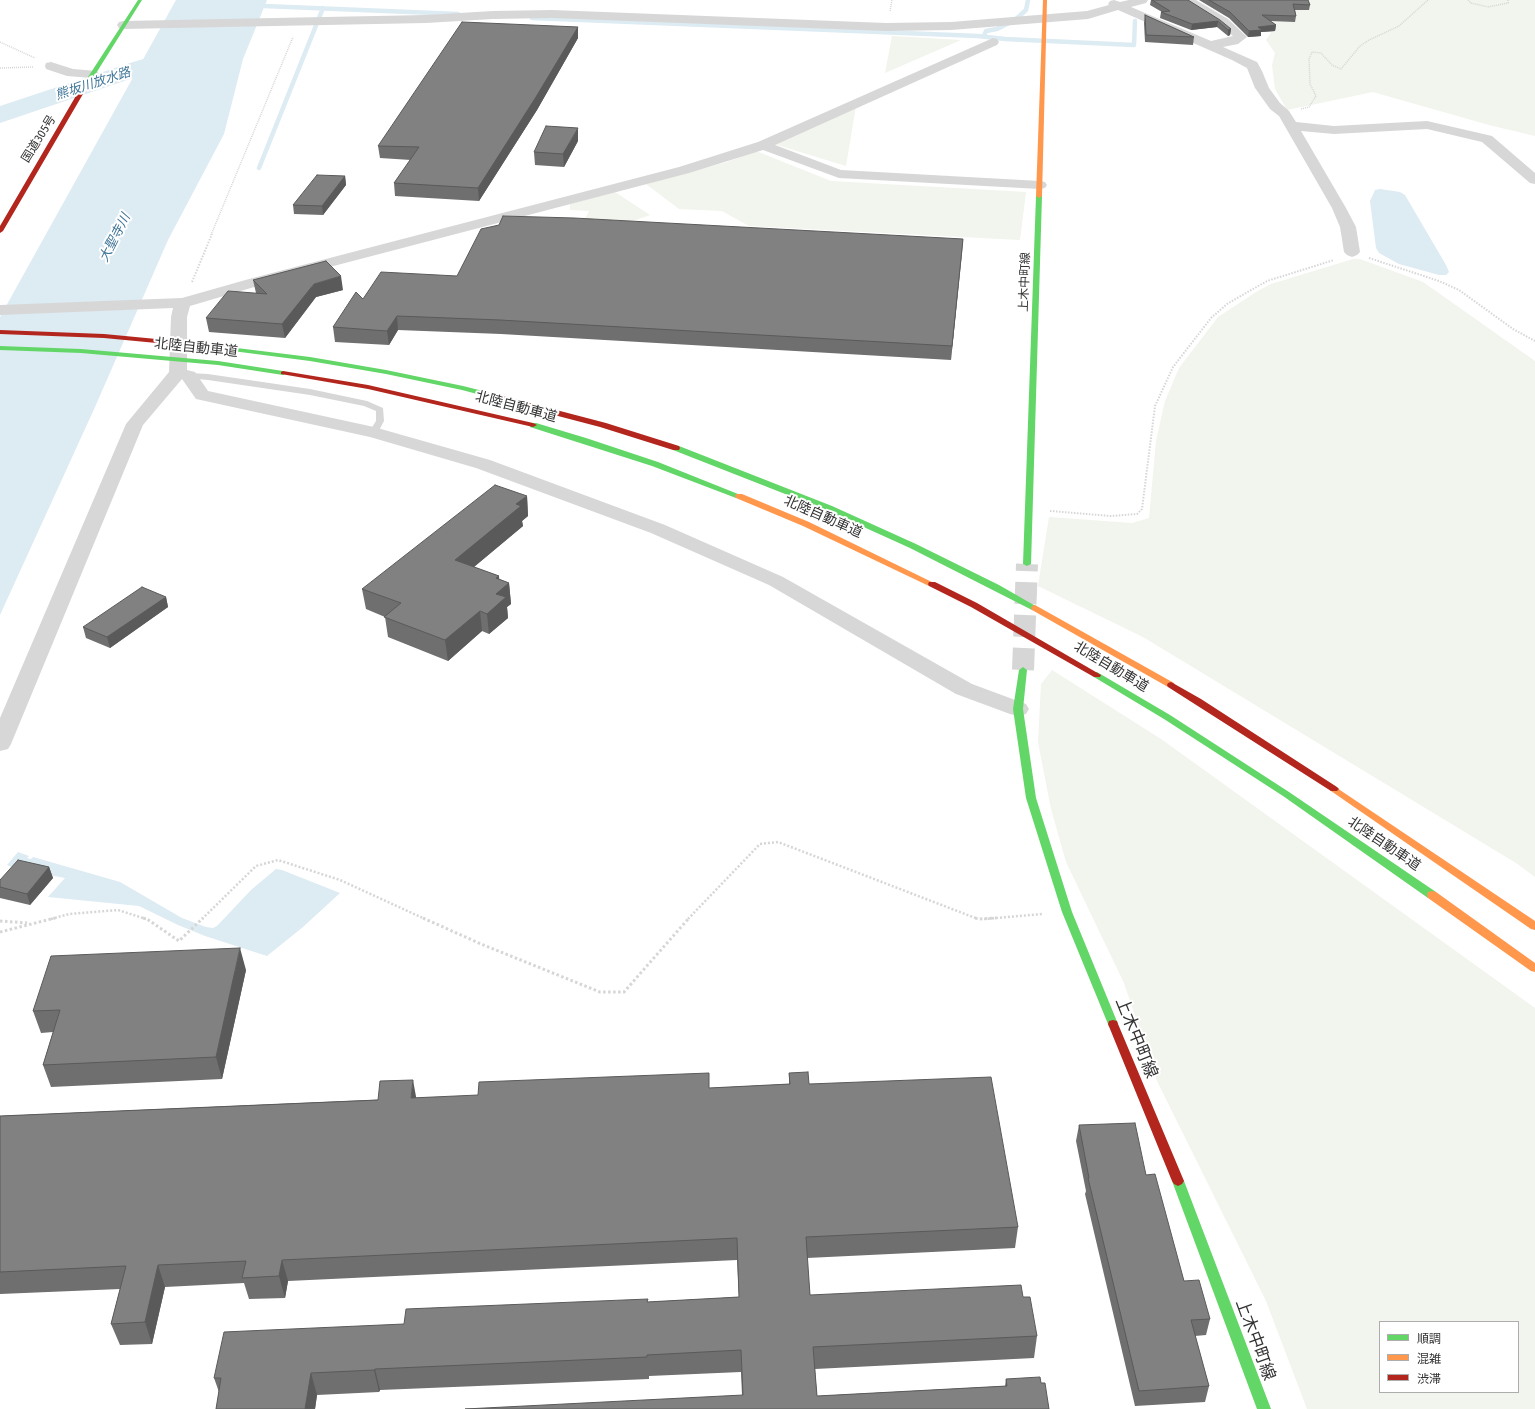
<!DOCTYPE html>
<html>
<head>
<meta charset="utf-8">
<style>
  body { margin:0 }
  #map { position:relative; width:1535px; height:1409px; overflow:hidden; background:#fff; font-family:"Fira Sans Condensed","Noto Sans JP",sans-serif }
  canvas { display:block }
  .legend { position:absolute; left:1379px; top:1321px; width:140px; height:72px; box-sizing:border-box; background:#fff; border:1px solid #adadad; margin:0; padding:5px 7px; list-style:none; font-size:12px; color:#333 }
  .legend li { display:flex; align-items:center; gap:8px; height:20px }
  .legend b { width:20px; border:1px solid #adadad }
</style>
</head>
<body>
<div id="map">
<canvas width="1535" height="1409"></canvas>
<ul class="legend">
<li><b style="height:5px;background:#63d668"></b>順調</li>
<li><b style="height:5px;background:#ff974d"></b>混雑</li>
<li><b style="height:5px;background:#b3261e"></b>渋滞</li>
</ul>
</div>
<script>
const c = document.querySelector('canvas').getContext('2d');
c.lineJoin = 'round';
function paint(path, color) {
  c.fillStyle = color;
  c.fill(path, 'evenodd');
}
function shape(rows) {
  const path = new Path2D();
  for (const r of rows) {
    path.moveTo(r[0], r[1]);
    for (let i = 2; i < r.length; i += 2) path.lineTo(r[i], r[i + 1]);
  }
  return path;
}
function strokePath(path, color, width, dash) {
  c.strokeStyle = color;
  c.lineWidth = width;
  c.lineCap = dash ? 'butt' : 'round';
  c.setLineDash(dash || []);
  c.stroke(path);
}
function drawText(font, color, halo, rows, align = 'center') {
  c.font = font + ' "Fira Sans Condensed","Noto Sans JP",sans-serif';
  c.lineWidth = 4;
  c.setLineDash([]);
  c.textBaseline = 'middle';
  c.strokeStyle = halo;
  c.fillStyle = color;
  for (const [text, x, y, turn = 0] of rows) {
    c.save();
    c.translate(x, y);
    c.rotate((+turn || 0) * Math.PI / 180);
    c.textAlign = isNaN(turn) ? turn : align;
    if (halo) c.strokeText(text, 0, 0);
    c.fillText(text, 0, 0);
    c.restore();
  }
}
const green = shape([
  [1242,0,1535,0,1535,136,1489,125,1373,92,1287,110,1275,89,1272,65,1275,53,1266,40,1274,28],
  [892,36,961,40,885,73],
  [856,106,846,166,774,144],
  [756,151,831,181,1026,192,1020,240,749,226,722,211,679,209,646,184,727,162],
  [615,192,650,215,633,221,585,219,589,211,570,210,570,204],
  [1353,259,1360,259,1423,282,1535,361,1535,877,1516,863,1143,637,1038,586,1049,517,1132,523,1149,518,1156,441,1165,401,1179,368,1218,317,1256,292,1271,284],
  [1052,670,1161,739,1535,1008,1535,1409,1307,1409,1266,1301,1157,1081,1124,983,1066,862,1051,809,1038,742,1041,684],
  [1380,1322,1518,1322,1518,1392,1380,1392]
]);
const water = shape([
  [176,0,267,0,243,59,224,134,168,240,95,407,0,615,0,317],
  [1380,189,1400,192,1405,195,1446,265,1449,272,1446,275,1439,275,1399,264,1379,253,1376,248,1370,201,1375,190],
  [18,852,29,856,27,858,31,859,33,857,54,863,120,882,182,918,206,927,213,928,217,926,251,890,276,869,282,870,340,893,303,927,267,956,205,936,178,925,139,906,48,897,65,878,17,869,7,865]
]);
const stream = shape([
  [264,6,458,14],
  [532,18,978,36,1005,39,1134,45,1135,21],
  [984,36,986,31,997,29,1015,20,1026,10,1028,0],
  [259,168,323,8]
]);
const river = shape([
  [187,46,196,49,200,54,196,59,148,73,0,123,0,106,130,63,187,46]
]);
const secondaryTunnel = shape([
  [1023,670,1027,564]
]);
const pathFar3 = shape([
  [1468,0,1471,3,1488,7,1508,3,1508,0],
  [890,11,892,0],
  [0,42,35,58],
  [0,68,33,67],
  [1301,109,1309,107,1316,96,1310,84,1309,59,1312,52,1321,53,1332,65,1341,69,1360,46,1369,40,1399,26,1428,0],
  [211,235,293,37]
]);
const pathFar2 = shape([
  [1369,258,1439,281,1459,290,1513,329,1535,341],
  [192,282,212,234],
  [1050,511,1111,516,1137,514,1142,509,1155,406,1173,367,1211,318,1227,304,1267,281,1334,260]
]);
const pathFar1 = shape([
  [51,919,69,914,118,910,146,919],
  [202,919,256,866,278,860,340,880,425,919],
  [688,919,760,844,778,842,978,919],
  [984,919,1043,914]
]);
const path = shape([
  [143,918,147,919,179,941,203,918],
  [423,918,481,944,600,992,624,992,689,918],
  [975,918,979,919,996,918],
  [0,921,27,923],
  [0,932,55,918]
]);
const lane = shape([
  [189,373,208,374,310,389,367,401,383,408,384,421,377,434,374,435,369,432,376,421,376,411,364,406,310,395,208,380,186,378,185,376,186,374,189,373]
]);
const street = shape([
  [1114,0,1120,2,1129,0,1148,0,1146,3,1131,7,1211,41,1233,36,1220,25,1181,0,1196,0,1228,19,1247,37,1238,44,1223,47,1257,62,1262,71,1269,88,1280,103,1289,111,1296,122,1334,126,1427,121,1492,136,1535,173,1535,184,1530,183,1482,142,1427,129,1334,134,1301,131,1346,208,1356,227,1360,252,1357,255,1352,257,1347,255,1344,252,1340,227,1332,208,1279,116,1270,109,1255,88,1247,68,1232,60,1118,10,1088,19,951,30,886,31,552,18,493,19,426,23,123,29,119,28,117,25,119,22,123,21,426,15,493,11,552,10,886,23,951,22,1087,11,1109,5,1108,4,1110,1,1114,0],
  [993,38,997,39,999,42,997,45,775,145,841,170,1040,181,1045,182,1047,185,1045,188,1040,189,839,178,763,150,689,173,261,285,190,306,187,317,187,370,195,372,208,391,374,427,490,460,665,525,783,577,972,684,1026,704,1029,709,1026,714,1018,716,1010,714,956,694,769,585,651,533,476,468,370,437,196,399,182,379,143,425,11,744,8,749,0,751,0,718,126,424,169,372,171,317,173,308,0,315,0,305,182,298,249,279,679,167,758,142,993,38],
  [51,62,73,69,97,71,99,74,97,77,92,78,67,76,46,69,45,66,46,63,51,62]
]);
const fast = shape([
  [138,0,142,0,83,94,78,95,77,94,138,0],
  [1039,194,1042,196,1031,564,1027,566,1023,564,1036,196,1039,194],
  [188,342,310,357,386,370,463,386,499,395,500,397,496,399,462,390,386,374,310,361,186,345,186,343,188,342],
  [0,346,81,349,218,361,283,371,287,373,283,375,218,365,81,353,0,350,0,346],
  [530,423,536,423,586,438,658,462,743,496,742,498,736,498,652,466,530,427,530,423],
  [673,446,679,446,832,506,916,544,999,585,1039,608,1038,610,1032,610,910,548,826,510,673,450,673,446],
  [1023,667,1027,670,1023,709,1036,798,1072,912,1118,1024,1117,1027,1113,1028,1109,1027,1108,1024,1062,912,1026,798,1013,709,1019,670,1023,667],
  [1097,672,1170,715,1289,792,1436,892,1437,895,1436,898,1428,898,1283,796,1164,719,1094,677,1093,675,1094,673,1097,672],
  [1178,1176,1182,1178,1184,1181,1271,1409,1257,1409,1172,1181,1174,1178,1178,1176]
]);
const slow = shape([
  [1043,0,1047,0,1042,196,1039,198,1036,196,1043,0],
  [736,494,742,494,809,522,936,584,932,586,929,586,803,526,736,498,735,496,736,494],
  [1035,605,1174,683,1175,685,1174,687,1168,687,1032,610,1031,608,1032,606,1035,605],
  [1334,786,1535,921,1535,930,1531,929,1331,791,1329,789,1334,786],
  [1432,891,1436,892,1535,963,1535,972,1531,971,1428,898,1427,895,1428,892,1432,891]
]);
const jam = shape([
  [80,92,83,94,3,231,0,233,0,226,77,94,80,92],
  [0,330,104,334,188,342,191,344,188,346,104,338,0,334,0,330],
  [283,371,368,385,533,423,537,425,533,427,368,389,281,374,281,372,283,371],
  [493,395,499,395,606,423,679,446,680,448,679,450,673,450,600,427,493,399,493,395],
  [929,582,935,582,977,603,1101,675,1100,677,1094,677,971,607,929,586,928,584,929,582],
  [1171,682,1201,699,1337,787,1339,789,1337,791,1331,791,1168,687,1167,685,1168,683,1171,682],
  [1113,1020,1117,1021,1118,1024,1184,1181,1182,1184,1178,1186,1174,1184,1172,1181,1108,1024,1109,1021,1113,1020]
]);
const wall = shape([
  [1151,0,1188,0,1231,29,1230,35,1228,36,1217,27,1191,30,1160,18,1161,12,1162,12,1150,5],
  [1199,0,1308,0,1310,5,1309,10,1295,10,1296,16,1295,22,1270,21,1276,25,1275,31,1261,32,1261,36,1248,37,1229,18],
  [1145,15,1194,37,1193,45,1145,42,1144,23],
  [578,27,578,38,537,110,479,201,395,196,394,183,411,160,380,158,378,146],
  [578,141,564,167,535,165,534,152],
  [345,176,346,185,323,215,294,214,293,205],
  [963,239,951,360,501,334,398,330,389,345,335,342,333,327,363,299,457,276],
  [253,280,343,290,316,297,285,338,209,332,206,318,256,293],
  [527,496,528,516,522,521,523,526,474,567,499,576,499,579,509,583,511,604,507,607,508,618,489,634,482,631,448,661,388,637,385,617,366,609,362,589],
  [166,597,168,607,110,648,86,638,83,627],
  [49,867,53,878,30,905,0,898,0,880],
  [246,970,222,1079,51,1087,43,1065,53,1032,41,1033,33,1011],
  [789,1073,809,1084,1018,1227,1015,1248,807,1258,810,1295,1023,1297,1037,1336,1034,1358,815,1369,817,1396,1005,1386,1006,1379,1041,1383,1049,1409,742,1395,741,1372,649,1376,649,1379,380,1390,379,1392,317,1395,315,1409,216,1409,219,1392,214,1378,404,1324,648,1302,739,1297,737,1260,288,1281,285,1298,249,1299,244,1283,165,1287,152,1344,120,1345,111,1324,120,1289,0,1294,0,1116,416,1098,709,1088,789,1084],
  [1079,1125,1146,1175,1184,1281,1210,1319,1206,1335,1195,1336,1209,1386,1205,1402,1135,1406,1085,1194,1086,1191,1076,1141]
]);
const shadedWall = shape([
  [1218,21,1217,27,1191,30,1192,24],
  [1276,25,1275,31,1261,32,1261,36,1248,37,1249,31,1258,27],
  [578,27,578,38,537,110,479,201,478,188],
  [1231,29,1230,35,1228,36,1228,30],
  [578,128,578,141,564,167,563,154],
  [345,176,346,185,323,215,322,206],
  [963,239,962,253,951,360,952,346],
  [341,276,343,290,316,297,285,338,282,324,314,284],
  [397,316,398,330,389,345,387,331],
  [527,496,528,516,522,521,523,526,457,581,455,560,516,504],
  [499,576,500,590,509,583,511,604,507,607,508,618,489,634,487,614,496,594,496,578],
  [166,597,168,607,110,648,107,637],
  [480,611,482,631,448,661,445,640],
  [49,867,53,878,30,905,27,894],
  [240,948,246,970,222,1079,216,1057],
  [413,1080,417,1102,411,1098],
  [282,1260,288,1281,285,1298,279,1276],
  [158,1265,165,1287,152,1344,145,1322],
  [375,1369,380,1390,379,1392,374,1370],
  [311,1373,317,1395,315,1409,305,1409]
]);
const building = shape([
  [1152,0,1188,0,1220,20,1231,29,1228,30,1218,21,1192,24,1161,12,1170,11,1152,0],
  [1209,0,1308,0,1310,5,1293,4,1296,16,1262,15,1276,25,1258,27,1262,30,1249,31,1230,12,1209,0],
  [1145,15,1194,37,1146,35,1145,15],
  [462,22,578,27,536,97,478,188,394,183,419,147,378,146,462,22],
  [546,126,578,128,563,154,534,152,546,126],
  [317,175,345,176,322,206,293,205,317,175],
  [503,216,574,218,963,239,952,346,500,320,397,316,387,331,333,327,356,292,363,299,381,272,457,276,481,229,499,225,503,216],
  [326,261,341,276,314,284,282,324,206,318,228,291,267,294,253,280,326,261],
  [495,485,527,496,516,504,521,506,455,560,499,576,496,578,509,583,496,594,506,597,487,614,480,611,445,640,384,617,401,603,362,589,495,485],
  [142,587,166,597,107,637,83,627,142,587],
  [18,860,49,867,27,894,0,887,0,880,18,860],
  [240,948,216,1057,43,1065,60,1010,33,1011,51,956,240,948],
  [808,1072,809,1084,991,1077,1018,1227,806,1237,810,1295,1021,1285,1023,1297,1030,1297,1037,1336,813,1347,817,1396,1007,1386,1006,1379,1040,1377,1041,1383,1045,1383,1049,1409,465,1409,743,1395,741,1350,647,1355,647,1357,375,1369,374,1370,311,1373,305,1409,216,1409,221,1378,214,1378,224,1332,404,1324,406,1309,648,1299,647,1302,739,1297,737,1238,282,1260,279,1276,242,1278,246,1261,158,1265,145,1322,111,1324,126,1266,0,1272,0,1116,378,1100,380,1081,413,1080,411,1098,478,1095,479,1082,709,1073,709,1088,790,1084,789,1073,808,1072],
  [1135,1123,1146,1175,1155,1174,1184,1281,1199,1280,1210,1319,1191,1320,1209,1386,1139,1391,1088,1178,1089,1178,1079,1125,1135,1123]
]);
const farStreetnames = [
  ["国道305号",39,139,-58],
  ["上木中町線",1025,282,-88]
];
const farWaternames = [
  ["熊坂川放水路",93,84,-18],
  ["大聖寺川",115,238,-63]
];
const streetNames = [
  ["北陸自動車道",196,348,6],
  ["北陸自動車道",516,407,15],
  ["北陸自動車道",823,517,24],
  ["北陸自動車道",1111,667,31],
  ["北陸自動車道",1384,844,34]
];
const nearStreetnames = [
  ["上木中町線",1136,1038,68],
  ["上木中町線",1255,1340,70]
];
paint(green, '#f1f5ed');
paint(water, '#ddebf3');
strokePath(stream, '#ddebf3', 4.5);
paint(river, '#ddebf3');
strokePath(secondaryTunnel, '#d6d6d6', 22, [22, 11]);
strokePath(pathFar3, '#d6d6d6', 1.5, [1, 1]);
strokePath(pathFar2, '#d6d6d6', 2, [1.5, 1.5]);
strokePath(pathFar1, '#d6d6d6', 2.5, [2, 2]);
strokePath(path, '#d6d6d6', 3, [2.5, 2.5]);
paint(lane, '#d7d7d7');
paint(street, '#d7d7d7');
paint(fast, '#63d668');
paint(slow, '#ff974d');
paint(jam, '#b3261e');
paint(wall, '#6f6f6f');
paint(shadedWall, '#5a5a5a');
paint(building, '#818181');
strokePath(building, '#5a5a5a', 1);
drawText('12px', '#333', '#fff', farStreetnames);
drawText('italic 13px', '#3f7597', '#fff', farWaternames);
drawText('14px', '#333', '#fff', streetNames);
drawText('17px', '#333', '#fff', nearStreetnames);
</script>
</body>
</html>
